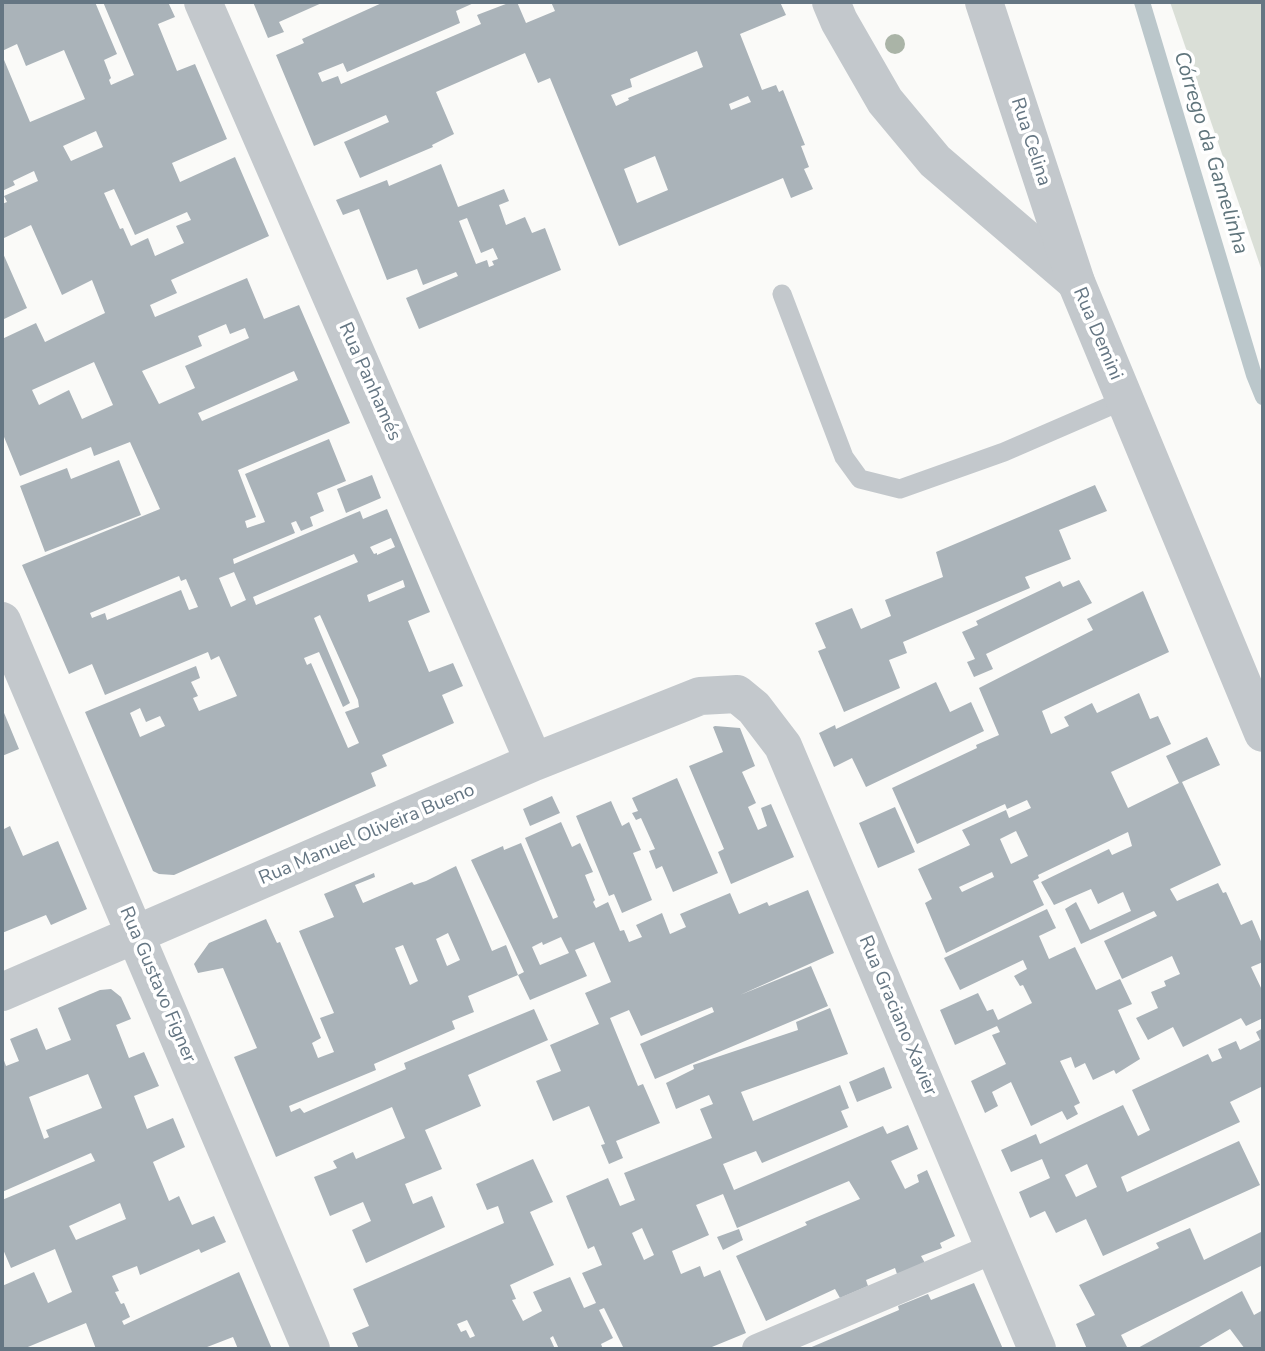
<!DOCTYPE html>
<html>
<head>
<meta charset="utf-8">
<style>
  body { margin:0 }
  #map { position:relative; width:1265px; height:1351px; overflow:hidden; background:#fafaf8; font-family:"Nunito Sans",sans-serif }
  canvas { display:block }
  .frame { position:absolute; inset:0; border:4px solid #657683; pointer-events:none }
</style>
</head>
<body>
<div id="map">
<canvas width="1265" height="1351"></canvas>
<div class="frame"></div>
</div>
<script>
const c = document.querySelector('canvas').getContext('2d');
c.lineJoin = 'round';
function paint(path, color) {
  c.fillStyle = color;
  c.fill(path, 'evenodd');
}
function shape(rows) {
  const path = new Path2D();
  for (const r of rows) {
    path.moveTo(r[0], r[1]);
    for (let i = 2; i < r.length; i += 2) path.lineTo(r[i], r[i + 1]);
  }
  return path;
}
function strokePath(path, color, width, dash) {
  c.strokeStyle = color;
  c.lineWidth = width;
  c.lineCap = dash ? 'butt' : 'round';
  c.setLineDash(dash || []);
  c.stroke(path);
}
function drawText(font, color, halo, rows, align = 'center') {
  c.font = font + ' "Nunito Sans",sans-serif';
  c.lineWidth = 7;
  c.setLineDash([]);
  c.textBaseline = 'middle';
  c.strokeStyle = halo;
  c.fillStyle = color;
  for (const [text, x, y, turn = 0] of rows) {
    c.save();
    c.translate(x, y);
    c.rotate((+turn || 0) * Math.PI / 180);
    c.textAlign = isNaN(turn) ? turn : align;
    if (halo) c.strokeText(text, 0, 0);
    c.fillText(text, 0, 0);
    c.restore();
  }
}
const green = shape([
  [1170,2,1263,2,1263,274]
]);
const stream = shape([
  [1142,2,1254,375,1263,397]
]);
const building = shape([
  [2,2,95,2,117,54,104,60,111,78,109,80,111,85,134,75,103,2,168,2,175,17,158,24,177,71,195,64,227,139,172,163,180,182,235,157,269,236,171,280,177,293,150,305,155,317,247,278,264,319,299,305,350,423,238,470,256,517,245,521,247,528,265,522,245,474,329,439,346,481,317,493,324,511,310,517,313,526,301,531,296,521,291,523,295,533,233,559,234,564,360,511,363,519,387,509,430,612,408,621,429,672,453,663,463,686,442,695,454,723,382,755,387,766,371,773,376,786,174,875,159,874,153,871,85,712,196,666,200,678,191,682,198,696,193,698,199,711,237,696,219,656,211,660,208,652,105,695,92,664,69,674,22,565,160,509,130,442,94,456,91,447,20,476,2,432,2,339,36,323,45,342,105,313,92,280,62,295,31,225,2,239,2,204,7,202,4,196,38,181,34,171,13,181,15,185,2,191,2,55,30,122,85,99,64,50,26,66,17,44,2,51],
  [96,131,103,147,71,161,63,146],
  [114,189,135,235,187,212,191,220,176,226,184,243,155,256,148,238,131,246,123,228,120,229,104,193],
  [226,324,230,334,245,328,249,338,185,366,195,388,159,404,142,371,202,346,198,336],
  [94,362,113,405,82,419,69,390,39,405,32,390],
  [294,371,298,380,202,421,198,413],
  [391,538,395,547,377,555,377,553,374,554,370,547],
  [354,554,358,562,256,605,253,597],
  [234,572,246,600,231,607,219,578],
  [179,576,181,581,186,579,198,607,189,610,181,590,107,620,105,613,92,618,90,613],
  [403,580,405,587,369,602,367,595],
  [320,615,358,700,359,707,345,712,359,743,348,748,311,663,307,665,304,658,319,652,343,707,350,703,314,618],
  [140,708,146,722,160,716,165,726,140,737,130,713],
  [253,2,324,2,279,22,284,32,268,38],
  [384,2,476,2,456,11,460,23,347,72,343,63,318,73,322,82,338,76,341,84,481,24,477,15,511,2,517,2,526,23,555,11,551,2,732,2,732,4,780,2,786,15,740,34,762,90,776,85,779,92,783,90,805,145,801,146,809,167,804,169,813,189,791,198,783,178,619,246,550,78,538,83,525,53,436,92,454,134,432,145,433,147,360,178,344,142,389,122,386,115,314,146,276,55,304,43,302,39],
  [697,51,703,67,628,98,629,100,616,106,611,95,632,87,630,79],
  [748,96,751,102,731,110,729,104],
  [655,156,668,190,637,203,624,169],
  [441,164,458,207,504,189,509,201,499,205,506,225,525,217,532,233,545,228,561,270,419,329,406,298,458,276,456,272,423,285,417,269,387,280,359,209,343,215,336,200,387,180,389,186],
  [467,218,481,253,493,248,498,259,492,261,494,265,489,267,487,260,476,264,459,221],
  [2,251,27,308,2,320],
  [119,460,141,515,45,552,20,486,67,468,71,479],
  [372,475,381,498,346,513,337,489],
  [1095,485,1107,511,1059,530,1071,559,1025,577,1030,588,903,642,907,653,889,660,900,688,844,712,818,651,826,648,815,623,852,608,861,629,891,616,885,600,943,577,936,552],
  [1079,580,1092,603,986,654,993,669,974,677,967,662,975,659,962,632,978,625,976,621,1060,581,1063,587],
  [1143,591,1169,652,1042,711,1051,734,1069,726,1064,717,1092,703,1097,713,1139,693,1150,719,1158,716,1171,744,1111,772,1128,808,1179,783,1166,756,1207,737,1220,765,1182,782,1221,865,1170,889,1177,901,1218,883,1223,893,1226,892,1241,925,1252,920,1263,946,1263,962,1251,967,1263,992,1263,1018,1246,1026,1241,1018,1183,1047,1173,1027,1148,1040,1136,1018,1158,1008,1151,992,1166,986,1164,981,1180,974,1172,956,1122,979,1104,941,1157,916,1154,911,1081,944,1065,909,1076,902,1090,930,1131,911,1123,892,1098,904,1091,889,1054,905,1041,882,1109,849,1112,855,1132,846,1128,832,1038,875,1039,878,1033,881,1044,905,946,953,925,903,932,899,918,869,970,845,962,830,1006,810,1009,818,1031,808,1027,800,1007,809,1005,804,917,844,892,788,977,748,976,745,999,735,979,688,1093,630,1087,619],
  [1016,831,1028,856,1011,864,1000,839],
  [992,872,994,877,962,892,959,887],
  [936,682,950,712,971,702,984,731,866,787,852,758,834,767,819,733,835,725,836,729],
  [2,708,19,749,2,756],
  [715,726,740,728,755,766,742,772,756,803,748,807,758,830,767,826,761,808,771,804,794,857,731,884,718,852,724,849,689,766,723,752,713,727],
  [677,778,718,873,673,892,662,866,656,869,649,851,655,849,641,818,636,820,632,813,638,811,632,798],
  [552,796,560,813,530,826,523,809],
  [611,801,622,826,629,822,641,850,633,853,652,900,622,913,614,894,609,896,576,816],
  [895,807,915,852,878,868,859,823],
  [561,822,572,847,580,843,593,872,585,875,595,900,593,902,596,908,608,902,620,931,624,930,629,942,642,937,636,925,662,913,670,934,686,927,680,914,730,893,739,914,767,902,769,906,808,890,834,953,740,995,811,966,828,1006,655,1079,640,1044,714,1012,712,1007,641,1036,629,1010,610,1018,638,1086,643,1084,660,1123,616,1141,623,1158,609,1164,601,1145,605,1144,589,1106,553,1121,536,1081,561,1071,550,1045,599,1024,585,993,611,982,594,942,575,950,587,976,530,1000,518,975,524,972,471,860,503,846,504,850,521,843,553,919,558,917,525,838],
  [561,937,569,953,540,965,532,947,542,942,543,945],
  [10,826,23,856,58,841,87,909,51,925,46,915,2,933,2,830],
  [456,866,492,951,506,945,518,975,468,996,474,1012,452,1021,455,1029,374,1064,376,1070,289,1106,291,1112,300,1108,304,1113,406,1069,404,1063,534,1009,548,1040,468,1075,481,1106,425,1130,442,1169,405,1184,413,1204,432,1196,445,1227,366,1263,352,1230,371,1221,363,1202,330,1216,314,1177,337,1168,333,1161,353,1152,356,1159,405,1138,392,1107,276,1157,234,1057,257,1048,223,968,198,973,194,964,209,943,266,919,277,943,280,942,321,1038,312,1043,318,1058,334,1052,320,1018,334,1013,299,931,334,917,324,894,374,873,375,877,355,885,363,903,412,882,414,885,426,881],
  [448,933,460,960,447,966,436,939],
  [403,945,418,981,410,985,395,948],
  [1047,909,1056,928,1039,936,1049,959,1075,947,1096,990,1120,979,1132,1004,1118,1010,1140,1059,1116,1074,1114,1070,1093,1080,1085,1063,1075,1068,1071,1057,1060,1061,1080,1103,1074,1106,1078,1114,1067,1120,1062,1111,1031,1126,1011,1082,992,1092,998,1106,985,1113,971,1081,1006,1064,992,1035,1000,1032,997,1026,955,1045,940,1010,978,993,987,1011,993,1009,998,1020,1032,1003,1023,985,1020,986,1014,976,1027,969,1023,960,960,990,944,958],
  [111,989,121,997,131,1019,116,1025,129,1058,144,1052,159,1086,134,1096,147,1129,173,1118,185,1147,153,1162,169,1201,179,1196,192,1225,214,1216,226,1242,201,1253,199,1249,140,1275,137,1266,112,1276,119,1291,115,1292,121,1304,124,1303,130,1317,122,1321,124,1325,239,1272,272,1349,238,1349,233,1337,202,1349,96,1349,86,1323,23,1349,2,1349,2,1286,34,1272,48,1303,72,1292,55,1249,11,1268,2,1247,2,1200,95,1161,91,1153,2,1192,2,1055,6,1066,19,1061,10,1039,37,1028,46,1050,71,1040,58,1008,100,990],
  [88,1074,102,1108,46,1130,49,1137,44,1139,29,1097],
  [120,1203,126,1219,76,1240,69,1226],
  [830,1008,848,1054,741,1092,753,1121,840,1085,849,1108,841,1111,848,1127,762,1163,756,1151,723,1164,734,1190,883,1126,887,1134,908,1125,918,1149,891,1161,905,1189,919,1182,917,1175,927,1170,955,1236,940,1243,942,1248,921,1256,925,1263,897,1274,895,1268,866,1280,868,1286,840,1298,835,1289,766,1321,736,1256,807,1225,805,1222,860,1199,849,1181,737,1228,723,1194,696,1205,709,1235,672,1251,681,1274,700,1266,704,1277,720,1270,746,1333,707,1349,624,1349,604,1308,599,1310,613,1338,601,1344,603,1349,559,1349,553,1336,550,1338,555,1349,359,1349,352,1333,369,1326,353,1289,504,1223,498,1206,487,1210,476,1184,533,1159,553,1202,530,1212,554,1265,510,1285,516,1299,512,1300,523,1321,542,1311,533,1292,570,1277,584,1308,596,1303,582,1273,602,1265,594,1246,588,1249,566,1196,608,1178,620,1206,635,1200,624,1173,712,1138,700,1109,713,1104,709,1095,676,1109,666,1083,694,1069,693,1065,798,1030,796,1022],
  [642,1228,654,1255,644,1260,632,1233],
  [467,1320,475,1336,470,1338,466,1330,461,1332,457,1324],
  [1263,1028,1263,1091,1261,1087,1230,1102,1240,1122,1121,1177,1127,1192,1239,1141,1260,1185,1103,1256,1086,1219,1056,1233,1045,1211,1030,1218,1019,1192,1050,1178,1042,1159,1011,1172,1001,1150,1036,1134,1040,1144,1123,1105,1138,1136,1150,1130,1132,1090,1208,1054,1212,1062,1222,1058,1218,1049,1236,1041,1240,1050,1260,1040,1256,1032],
  [1087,1164,1097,1187,1076,1197,1065,1175],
  [884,1067,892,1088,857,1102,849,1082],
  [1190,1228,1204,1260,1263,1231,1263,1265,1121,1335,1128,1349,1087,1349,1076,1324,1095,1315,1079,1285,1159,1248,1156,1243],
  [739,1229,743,1240,723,1250,717,1237],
  [974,1283,1003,1349,807,1349,899,1310,898,1306,928,1294,931,1300],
  [1242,1291,1254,1315,1263,1310,1263,1349,1245,1349,1230,1329,1196,1349,1136,1349]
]);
const service = shape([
  [782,294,844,457,860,479,900,489,1004,452,1124,400]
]);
const pedestrian = shape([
  [757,1349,995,1248]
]);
const minor = shape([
  [203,2,534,762],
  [831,2,839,21,885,101,935,161,1076,282],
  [2,621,311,1349],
  [2,992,534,762,700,696,737,694,754,708,783,746,1037,1349]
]);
const tertiary = shape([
  [984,2,1076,282,1263,733]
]);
const trees = [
  [895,44]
];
const streetNames = [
  ["Rua Celina",1030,142,72],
  ["Rua Demini",1097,334,67],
  ["Rua Panhamés",369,382,66],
  ["Rua Manuel Oliveira Bueno",367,835,-23],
  ["Rua Gustavo Figner",157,985,67],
  ["Rua Graciano Xavier",897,1016,67]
];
const waterNames = [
  ["Córrego da Gamelinha",1210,153,73]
];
paint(green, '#dadfd7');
strokePath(stream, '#bbc7cb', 16);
paint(building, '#aab3b9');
strokePath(service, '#c3c8cc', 19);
strokePath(pedestrian, '#c3c8cc', 30);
strokePath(minor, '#c3c8cc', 38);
strokePath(tertiary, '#c3c8cc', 38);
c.fillStyle = '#aab4a7';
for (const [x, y] of trees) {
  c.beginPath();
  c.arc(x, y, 10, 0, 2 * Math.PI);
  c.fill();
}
drawText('19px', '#657683', '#fff', streetNames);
drawText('italic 21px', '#60757c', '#fff', waterNames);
</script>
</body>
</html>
